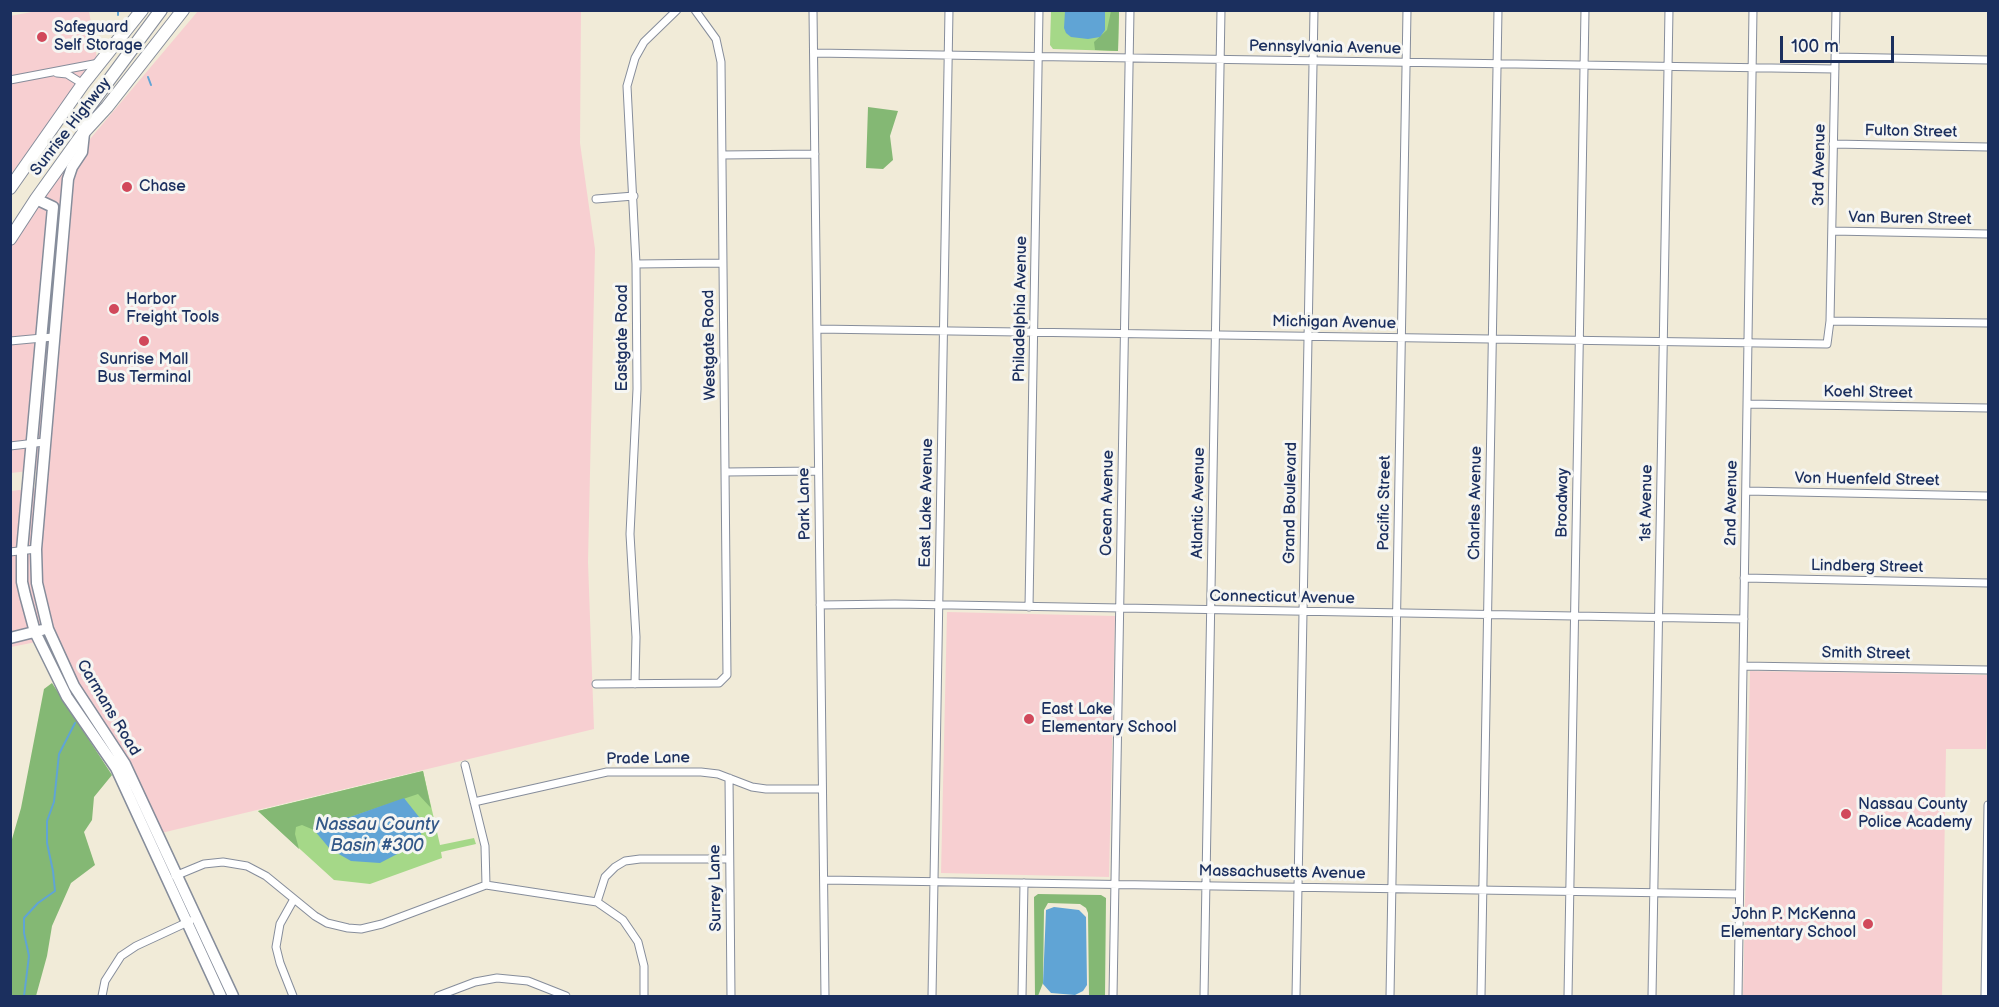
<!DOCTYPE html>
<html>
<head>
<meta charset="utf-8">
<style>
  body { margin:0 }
  #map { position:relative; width:1999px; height:1007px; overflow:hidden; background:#f1ebd8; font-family:"Balsamiq Sans",sans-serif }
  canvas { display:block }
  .frame { position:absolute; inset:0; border:12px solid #1b2f5e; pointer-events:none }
  .scale { position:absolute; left:1780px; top:36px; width:114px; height:27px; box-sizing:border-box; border:3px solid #1b2f5e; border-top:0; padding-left:8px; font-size:18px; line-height:21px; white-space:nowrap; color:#1b2f5e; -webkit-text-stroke:4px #f6f6f2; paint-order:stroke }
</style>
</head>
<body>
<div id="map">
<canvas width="1999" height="1007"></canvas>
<div class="frame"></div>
<div class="scale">100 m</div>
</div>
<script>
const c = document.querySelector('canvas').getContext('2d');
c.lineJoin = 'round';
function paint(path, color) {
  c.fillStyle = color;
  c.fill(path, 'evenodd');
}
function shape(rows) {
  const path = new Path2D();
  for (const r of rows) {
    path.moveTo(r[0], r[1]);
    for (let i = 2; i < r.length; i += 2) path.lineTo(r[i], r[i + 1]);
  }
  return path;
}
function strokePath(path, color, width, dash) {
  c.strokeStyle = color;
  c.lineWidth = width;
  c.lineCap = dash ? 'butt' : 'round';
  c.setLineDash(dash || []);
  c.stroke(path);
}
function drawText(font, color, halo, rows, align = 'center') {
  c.font = font + ' "Balsamiq Sans",sans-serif';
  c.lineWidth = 6;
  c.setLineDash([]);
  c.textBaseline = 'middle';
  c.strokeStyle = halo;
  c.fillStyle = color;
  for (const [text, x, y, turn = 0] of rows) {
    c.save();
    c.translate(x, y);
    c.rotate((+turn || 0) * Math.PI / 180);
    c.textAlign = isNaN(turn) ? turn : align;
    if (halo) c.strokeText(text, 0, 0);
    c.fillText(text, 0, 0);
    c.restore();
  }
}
const built = shape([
  [37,11,89,11,97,59,11,174,10,16],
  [198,11,581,11,580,143,595,249,588,562,594,729,153,835,46,640,11,647,11,491,36,488,38,470,11,473,10,245,41,197],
  [947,612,1115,616,1109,877,941,873],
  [1750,671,1988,675,1986,749,1946,749,1942,996,1743,996]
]);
const green = shape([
  [1051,11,1119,11,1118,51,1053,49,1050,45],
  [423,771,440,845,474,838,476,844,441,852,442,858,370,884,334,880,258,811]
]);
const forest = shape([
  [1111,11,1119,11,1118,51,1095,50,1094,42,1107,30],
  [868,107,898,111,890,136,893,160,883,169,866,168],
  [52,683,112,775,94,797,92,820,84,832,95,865,71,883,52,926,47,956,36,996,11,996,10,846,21,808,44,689],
  [423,771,431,808,418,794,350,817,328,821,314,830,302,825,296,827,295,834,299,849,258,811],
  [1038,894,1101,895,1106,898,1105,996,1089,996,1088,913,1086,908,1080,904,1048,903,1044,910,1043,983,1038,996,1035,996,1034,897]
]);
const water = shape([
  [1065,11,1105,11,1105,30,1100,37,1088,39,1071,37,1066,33,1064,28],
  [404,798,419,817,422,841,380,863,351,861,330,849,314,830,328,821,350,817],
  [1054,907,1079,910,1086,917,1087,985,1083,991,1075,995,1051,993,1043,984,1046,910]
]);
const stream = shape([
  [118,15,118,10],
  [148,77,151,85],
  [24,996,29,956,24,933,24,918,38,903,55,891,53,871,47,843,47,821,54,802,59,754,75,723]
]);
const street = shape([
  [813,10,825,996],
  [814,53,1835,69],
  [1835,57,1988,60],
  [57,73,67,74,83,84],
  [10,80,99,63],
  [1833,144,1988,147],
  [722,155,815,154],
  [596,199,634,196],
  [1832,231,1988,234],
  [636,264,723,263],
  [1830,321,1988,323],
  [817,329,1827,344,1830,321,1836,10],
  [10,341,53,337],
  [1747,404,1988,408],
  [10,446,44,442],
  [726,472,818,471],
  [1746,491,1988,496],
  [10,552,36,549],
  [1744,578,1988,583],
  [820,605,895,604,1744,619],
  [1029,607,1039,10],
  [1743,666,1988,670],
  [596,684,719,683,727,675,721,62,716,39,695,10],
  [635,684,636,637,630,534,637,389,636,264,627,86,635,58,644,42,677,10],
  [465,765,485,846,486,885],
  [729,778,731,996],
  [474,802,607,772,701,772,718,774,752,787,766,789,822,789],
  [175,876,204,864,223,862,247,866,266,876,315,916,327,923,348,928,361,929,382,924,486,885,597,902,623,920,638,942,644,966,644,996],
  [824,880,1739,894],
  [597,902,605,877,615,867,625,861,640,859,729,859],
  [102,996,105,981,121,956,136,946,190,921],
  [293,996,280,963,276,947,280,924,294,899],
  [438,996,475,982,497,978,528,981,566,996],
  [932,996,949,10],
  [1022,996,1024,883],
  [1113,996,1130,10],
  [1204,996,1221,10],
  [1296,996,1314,10],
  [1390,996,1407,10],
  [1481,996,1498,10],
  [1568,996,1585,10],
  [1652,996,1669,10],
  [1738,996,1753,10],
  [1985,996,1988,805]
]);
const secondary = shape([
  [84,133,82,152,72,167,68,179,36,549,37,583,48,629,74,686,125,764,233,996],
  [36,199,53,207,22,550,22,582,25,595,35,632,67,697,116,768,221,996],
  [10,638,42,630]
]);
const highway = shape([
  [84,132,83,123,86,111,161,10],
  [10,188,83,84,142,10],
  [10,239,36,199,84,132,107,107,183,10]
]);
const markers = [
  [42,37,6,"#d1495b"],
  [127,187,6,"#d1495b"],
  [114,309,6,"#d1495b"],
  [144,341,6,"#d1495b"],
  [1029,719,6,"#d1495b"],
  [1846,814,6,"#d1495b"],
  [1868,924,6,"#d1495b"]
];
const poiNames = [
  ["Safeguard",54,28],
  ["Self Storage",54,46],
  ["Chase",139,187],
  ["Harbor",126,300],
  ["Freight Tools",126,318],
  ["Sunrise Mall",144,360,"center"],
  ["Bus Terminal",144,378,"center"],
  ["East Lake",1041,710],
  ["Elementary School",1041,728],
  ["Nassau County",1858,805],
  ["Police Academy",1858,823],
  ["John P. McKenna",1856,915,"right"],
  ["Elementary School",1856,933,"right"]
];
const streetNames = [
  ["Pennsylvania Avenue",1325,48,1],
  ["Sunrise Highway",71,127,-52],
  ["Fulton Street",1911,132,1],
  ["3rd Avenue",1820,165,-89],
  ["Van Buren Street",1910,219,1],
  ["Philadelphia Avenue",1021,309,-89],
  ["Michigan Avenue",1334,323,1],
  ["Eastgate Road",623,338,-90],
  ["Westgate Road",710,345,-91],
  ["Koehl Street",1868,393,1],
  ["Von Huenfeld Street",1867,480,1],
  ["East Lake Avenue",927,503,-89],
  ["Ocean Avenue",1108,503,-89],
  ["Atlantic Avenue",1199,503,-89],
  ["Grand Boulevard",1291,503,-89],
  ["Pacific Street",1385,503,-89],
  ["Charles Avenue",1476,503,-89],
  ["Broadway",1563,503,-89],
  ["1st Avenue",1647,503,-89],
  ["2nd Avenue",1732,503,-89],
  ["Park Lane",805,504,-91],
  ["Lindberg Street",1867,567,1],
  ["Connecticut Avenue",1282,598,1],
  ["Smith Street",1866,654,1],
  ["Carmans Road",108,708,59],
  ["Prade Lane",648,759,-1],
  ["Massachusetts Avenue",1282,873,1],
  ["Surrey Lane",716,888,-91]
];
const waterNames = [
  ["Nassau County",377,825],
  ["Basin #300",377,846]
];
paint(built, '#f7cfd1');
paint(green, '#a5d888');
paint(forest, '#84b874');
paint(water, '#60a4d5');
strokePath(stream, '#60a4d5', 2);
strokePath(street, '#868d9b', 9);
strokePath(secondary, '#868d9b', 13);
strokePath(highway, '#868d9b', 14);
strokePath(street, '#fff', 7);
strokePath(secondary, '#fff', 10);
strokePath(highway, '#fff', 12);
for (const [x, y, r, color] of markers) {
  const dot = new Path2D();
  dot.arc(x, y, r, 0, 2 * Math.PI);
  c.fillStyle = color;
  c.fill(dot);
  strokePath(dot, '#f6f6f2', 2);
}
drawText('16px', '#1b2f5e', '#f6f6f2', poiNames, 'left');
drawText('16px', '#1b2f5e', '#f6f6f2', streetNames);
drawText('italic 18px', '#335888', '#f6f6f2', waterNames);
</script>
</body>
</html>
